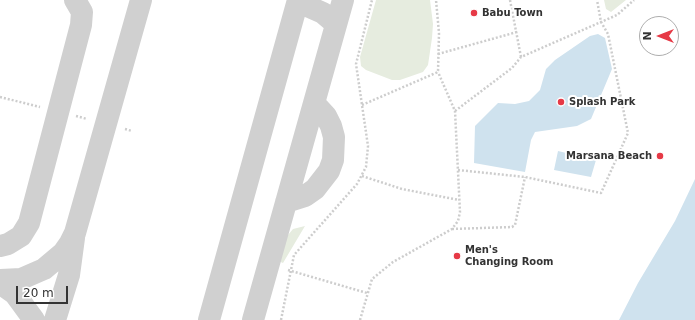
<!DOCTYPE html>
<html>
<head>
<meta charset="utf-8">
<style>
  body { margin:0 }
  #map { position:relative; width:695px; height:320px; overflow:hidden; background:#fff; font-family:"DejaVu Sans",sans-serif }
  canvas { display:block }
  .north { position:absolute; left:639px; top:16px; width:40px; height:40px; box-sizing:border-box; background:#fff; border:1px solid #adadad; border-radius:50%; rotate:270deg; font-size:11px; font-weight:700; line-height:16px; text-align:center; color:#333 }
  .north::after { content:''; display:block; margin:auto; width:14px; height:18px; background:#e63946; clip-path:polygon(50% 0,100% 100%,50% 72%,0 100%) }
  .scale { position:absolute; left:16px; top:286px; width:52px; height:18px; box-sizing:border-box; border:2px solid #333; border-top:0; padding-left:5px; font-size:12px; line-height:14px; white-space:nowrap; color:#333; -webkit-text-stroke:3px #fff; paint-order:stroke }
</style>
</head>
<body>
<div id="map">
<canvas width="695" height="320"></canvas>
<div class="north">N</div>
<div class="scale">20 m</div>
</div>
<script>
const c = document.querySelector('canvas').getContext('2d');
c.lineJoin = 'round';
function paint(path, color) {
  c.fillStyle = color;
  c.fill(path, 'evenodd');
}
function shape(rows) {
  const path = new Path2D();
  for (const r of rows) {
    path.moveTo(r[0], r[1]);
    for (let i = 2; i < r.length; i += 2) path.lineTo(r[i], r[i + 1]);
  }
  return path;
}
function strokePath(path, color, width, dash) {
  c.strokeStyle = color;
  c.lineWidth = width;
  c.lineCap = dash ? 'butt' : 'round';
  c.setLineDash(dash || []);
  c.stroke(path);
}
function drawText(font, color, halo, rows, align = 'center') {
  c.font = font + ' "DejaVu Sans",sans-serif';
  c.lineWidth = 4;
  c.setLineDash([]);
  c.textBaseline = 'middle';
  c.strokeStyle = halo;
  c.fillStyle = color;
  for (const [text, x, y, turn = 0] of rows) {
    c.save();
    c.translate(x, y);
    c.rotate((+turn || 0) * Math.PI / 180);
    c.textAlign = isNaN(turn) ? turn : align;
    if (halo) c.strokeText(text, 0, 0);
    c.fillText(text, 0, 0);
    c.restore();
  }
}
const green = shape([
  [376,0,430,0,433,24,432,38,428,65,423,72,400,80,392,80,366,70,361,66,360,57],
  [604,0,626,0,611,12,606,9],
  [305,226,283,263,276,260,288,235,293,229]
]);
const water = shape([
  [598,34,605,38,612,69,591,119,577,126,535,132,531,140,525,172,474,163,475,126,498,103,515,104,529,101,540,90,546,69,555,60,590,36],
  [558,151,596,160,591,177,554,170],
  [695,179,695,320,619,320,638,283,675,221]
]);
const path = shape([
  [510,0,521,57],
  [438,54,517,32],
  [0,97,40,107],
  [362,105,438,72,439,33,436,0],
  [455,111,512,68,521,57,617,15,634,0],
  [76,116,87,119],
  [125,129,132,131],
  [458,170,525,177,601,193,628,133,608,34,601,22,597,0],
  [362,176,402,189,459,200],
  [452,229,512,227,515,225,525,177],
  [288,270,367,293],
  [281,320,294,255,357,184,366,167,368,146,356,64,372,0],
  [360,320,372,279,393,262,452,229,458,221,460,212,455,111,438,72]
]);
const minor = shape([
  [298,2,323,13,336,24],
  [286,202,305,196,315,189,329,171,333,160,334,137,331,126,326,116,314,103],
  [0,246,8,244,21,236,29,223,81,25,82,12,75,0],
  [0,280,21,279,44,269,63,253,70,243,75,233,141,0],
  [0,283,15,294,34,320],
  [55,320,69,275,74,238],
  [209,320,298,0],
  [253,320,343,0]
]);
const markers = [
  [474,13,4,"#e63946"],
  [561,102,4,"#e63946"],
  [660,156,4,"#e63946"],
  [457,256,4,"#e63946"]
];
const poiNames = [
  ["Babu Town",482,13],
  ["Splash Park",569,102],
  ["Marsana Beach",652,156,"right"],
  ["Men's",465,250],
  ["Changing Room",465,262]
];
paint(green, '#e6ecdf');
paint(water, '#cfe2ee');
strokePath(path, '#cdcdcd', 2.5, [2, 2]);
strokePath(minor, '#d0d0d0', 22);
for (const [x, y, r, color] of markers) {
  const dot = new Path2D();
  dot.arc(x, y, r, 0, 2 * Math.PI);
  c.fillStyle = color;
  c.fill(dot);
  strokePath(dot, '#fff', 1.5);
}
drawText('bold 10px', '#333', '#fff', poiNames, 'left');
</script>
</body>
</html>
